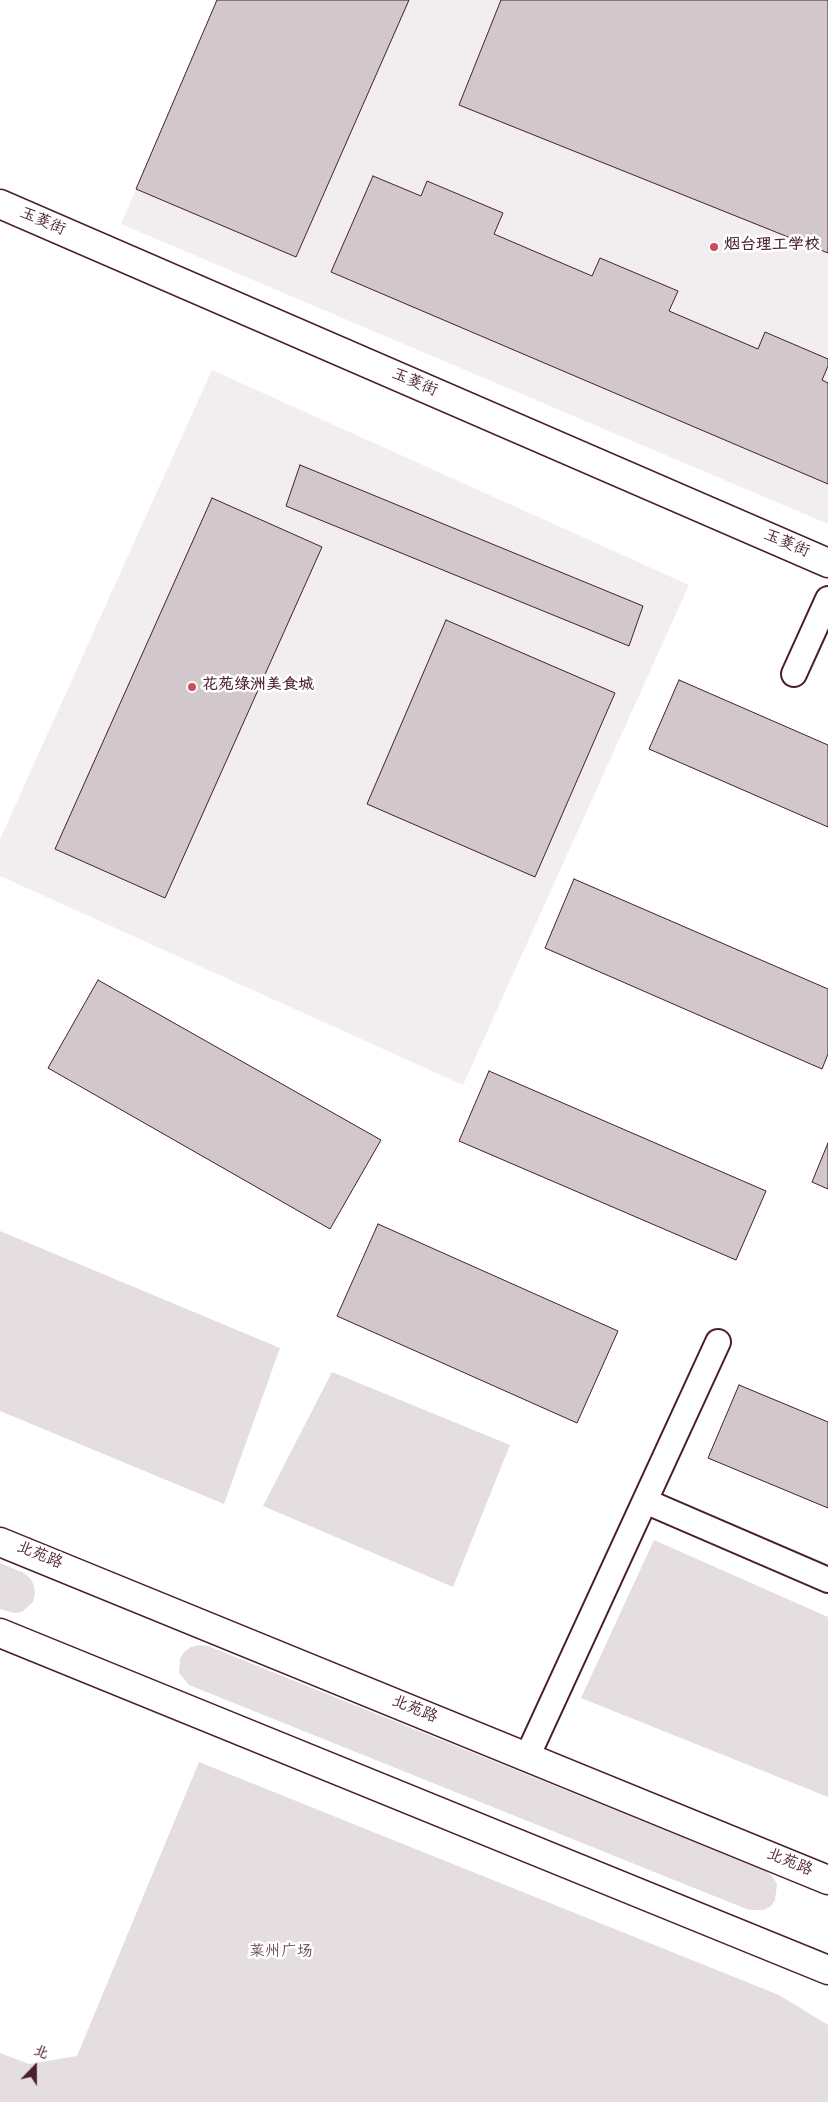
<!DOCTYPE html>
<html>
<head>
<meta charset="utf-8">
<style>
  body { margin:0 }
  #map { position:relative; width:828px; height:2102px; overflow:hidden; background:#fff; font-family:Dekko,"LXGW WenKai TC",sans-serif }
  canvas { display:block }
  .north { position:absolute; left:10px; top:2042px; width:50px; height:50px; -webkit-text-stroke:4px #fff; paint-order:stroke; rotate:22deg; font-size:14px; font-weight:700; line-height:20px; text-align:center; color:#4a1f2b }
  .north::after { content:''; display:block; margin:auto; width:18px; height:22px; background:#4a1f2b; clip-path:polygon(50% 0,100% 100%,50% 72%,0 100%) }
</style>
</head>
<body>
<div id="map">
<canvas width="828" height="2102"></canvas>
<div class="north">北</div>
</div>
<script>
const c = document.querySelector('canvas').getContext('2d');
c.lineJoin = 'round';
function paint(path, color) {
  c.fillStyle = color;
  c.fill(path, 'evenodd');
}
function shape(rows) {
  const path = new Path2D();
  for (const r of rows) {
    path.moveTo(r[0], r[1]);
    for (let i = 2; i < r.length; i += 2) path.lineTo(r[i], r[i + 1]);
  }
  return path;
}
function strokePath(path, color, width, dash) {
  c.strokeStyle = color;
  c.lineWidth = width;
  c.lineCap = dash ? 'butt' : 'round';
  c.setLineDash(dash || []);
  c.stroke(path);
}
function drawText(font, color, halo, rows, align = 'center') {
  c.font = font + ' Dekko,"LXGW WenKai TC",sans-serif';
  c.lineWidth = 5;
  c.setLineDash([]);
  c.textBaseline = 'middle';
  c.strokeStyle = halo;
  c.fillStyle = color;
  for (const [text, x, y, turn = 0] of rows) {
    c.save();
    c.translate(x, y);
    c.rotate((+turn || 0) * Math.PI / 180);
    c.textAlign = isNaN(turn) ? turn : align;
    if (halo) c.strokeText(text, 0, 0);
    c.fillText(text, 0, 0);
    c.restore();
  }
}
const built = shape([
  [217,0,828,0,828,524,121,224],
  [212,370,689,585,463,1085,0,876,0,839]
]);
const green = shape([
  [0,1231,280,1348,224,1504,0,1411],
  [332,1372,510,1445,453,1587,263,1506],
  [654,1540,828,1617,828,1797,581,1698],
  [0,1563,24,1573,31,1579,34,1586,35,1594,33,1602,22,1612,14,1613,0,1609],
  [199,1645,208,1646,766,1871,773,1877,777,1884,775,1900,771,1906,764,1910,749,1910,189,1685,179,1673,180,1659,184,1652,191,1647],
  [199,1762,779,1995,828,2025,828,2102,0,2102,0,2053,29,2064,77,2056]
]);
const building = shape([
  [217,0,409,0,296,257,136,189,217,0],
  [501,0,828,0,828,253,459,105,501,0],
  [373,176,421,196,427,181,503,213,494,234,592,276,600,258,678,291,669,311,758,349,765,332,828,359,828,366,822,380,828,383,828,484,331,272,373,176],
  [300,465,643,606,629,646,286,506,300,465],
  [212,498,322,547,165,898,55,849,212,498],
  [446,620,615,693,535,877,367,804,446,620],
  [679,680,828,745,828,827,649,749,679,680],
  [574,879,828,989,828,1054,822,1069,545,948,574,879],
  [98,980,381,1140,330,1229,48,1068,98,980],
  [489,1071,766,1191,736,1260,459,1141,489,1071],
  [828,1143,828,1189,812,1182,828,1143],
  [378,1224,618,1331,577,1423,337,1316,378,1224],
  [739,1385,828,1422,828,1508,708,1458,739,1385]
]);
const minor = shape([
  [794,674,828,599],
  [645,1501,828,1580],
  [527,1757,718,1342]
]);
const tertiary = shape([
  [0,204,828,563]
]);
const primary = shape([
  [0,1542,828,1880],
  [0,1633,828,1970]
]);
const markers = [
  [714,247,5,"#d1495b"],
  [192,687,5,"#d1495b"]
];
const streetNames = [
  ["玉菱街",42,223,23],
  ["玉菱街",414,384,23],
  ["玉菱街",786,545,23],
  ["北苑路",39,1557,22],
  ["北苑路",414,1711,22],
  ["北苑路",789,1864,22]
];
const poiNames = [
  ["烟台理工学校",724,247],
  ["花苑绿洲美食城",202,687]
];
const parkNames = [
  ["莱州广场",281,1954]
];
paint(built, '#f2eeef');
paint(green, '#e5dee0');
paint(building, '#d2c7cb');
strokePath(building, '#4a1f2b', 1);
strokePath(minor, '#4a1f2b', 28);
strokePath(tertiary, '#4a1f2b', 31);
strokePath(primary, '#4a1f2b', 31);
strokePath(minor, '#fff', 24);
strokePath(tertiary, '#fff', 28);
strokePath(primary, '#fff', 28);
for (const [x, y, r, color] of markers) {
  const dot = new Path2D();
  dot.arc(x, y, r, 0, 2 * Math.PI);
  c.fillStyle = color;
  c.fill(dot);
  strokePath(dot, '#fff', 2);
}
drawText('16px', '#4a1f2b', '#fff', streetNames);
drawText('bold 16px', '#4a1f2b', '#fff', poiNames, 'left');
drawText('16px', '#714f58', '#fff', parkNames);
</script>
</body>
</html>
